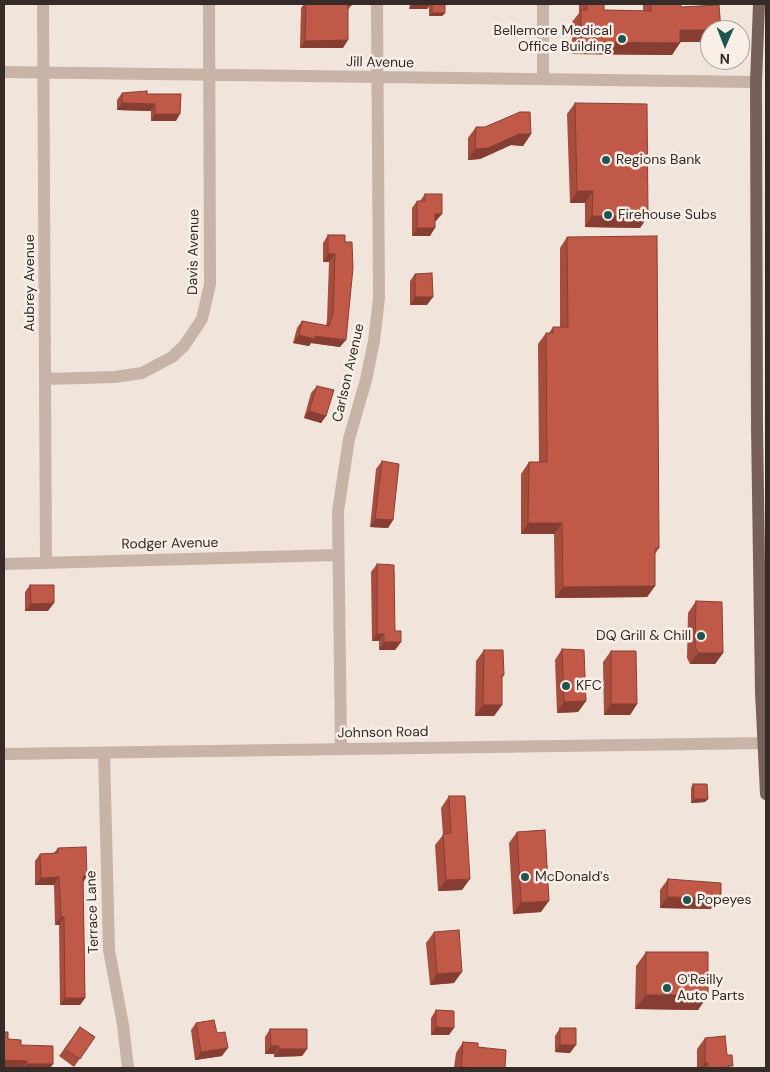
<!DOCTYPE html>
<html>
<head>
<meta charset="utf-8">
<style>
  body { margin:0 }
  #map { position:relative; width:770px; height:1072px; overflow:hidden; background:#f1e4db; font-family:"DM Sans",sans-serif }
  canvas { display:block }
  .frame { position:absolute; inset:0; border:5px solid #352b28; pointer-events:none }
  .north { position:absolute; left:700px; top:20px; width:50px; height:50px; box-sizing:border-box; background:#f9efe7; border:1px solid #aba19b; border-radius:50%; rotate:181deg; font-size:14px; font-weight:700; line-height:20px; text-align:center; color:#352b28 }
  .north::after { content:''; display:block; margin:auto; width:18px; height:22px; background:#1f5553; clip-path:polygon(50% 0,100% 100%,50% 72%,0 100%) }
</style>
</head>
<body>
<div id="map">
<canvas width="770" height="1072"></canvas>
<div class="frame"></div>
<div class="north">N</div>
</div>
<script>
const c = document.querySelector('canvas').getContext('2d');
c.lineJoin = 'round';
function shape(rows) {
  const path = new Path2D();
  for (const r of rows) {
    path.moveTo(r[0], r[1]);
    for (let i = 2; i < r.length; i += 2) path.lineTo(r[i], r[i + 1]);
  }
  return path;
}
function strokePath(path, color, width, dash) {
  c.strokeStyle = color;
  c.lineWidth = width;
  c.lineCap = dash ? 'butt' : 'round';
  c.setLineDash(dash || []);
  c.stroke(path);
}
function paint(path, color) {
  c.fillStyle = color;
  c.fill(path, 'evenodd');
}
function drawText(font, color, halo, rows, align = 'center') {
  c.font = font + ' "DM Sans",sans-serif';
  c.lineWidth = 5;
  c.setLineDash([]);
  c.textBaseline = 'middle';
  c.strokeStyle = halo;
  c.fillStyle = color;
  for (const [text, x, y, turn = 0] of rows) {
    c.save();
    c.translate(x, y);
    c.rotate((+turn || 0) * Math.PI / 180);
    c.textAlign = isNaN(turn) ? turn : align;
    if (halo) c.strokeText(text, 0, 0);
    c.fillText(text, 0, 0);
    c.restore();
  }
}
const minor = shape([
  [43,4,46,563],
  [543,4,543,79],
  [4,72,756,82],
  [45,379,115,377,142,373,172,357,184,346,202,319,210,284,209,4],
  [4,564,338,555],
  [341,748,338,511,349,439,366,380,374,341,379,298,377,4],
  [104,753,109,950,123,1025,128,1068],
  [4,754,766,743]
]);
const major = shape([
  [759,4,756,82,757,427,761,692,766,794]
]);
const wall = shape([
  [304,4,352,4,348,10,343,48,300,48,301,8],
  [410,4,431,4,427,9,409,9],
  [431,4,445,4,445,13,442,16,429,16,429,6],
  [579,4,604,4,604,10,643,11,643,4,681,4,681,7,721,30,710,30,710,42,680,42,672,55,572,54,572,22,579,13],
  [122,93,147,94,176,121,151,121,151,111,117,110,117,100],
  [575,103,648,216,640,228,585,227,585,203,570,203,567,114],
  [476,127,531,134,523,146,511,145,480,159,468,160,468,138],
  [425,194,436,221,435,221,430,236,412,236,412,208,417,201,420,201],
  [328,235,345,235,340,347,311,343,309,346,293,343,297,328,302,321,326,326,327,320,329,262,323,262,323,243],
  [567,237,659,548,655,554,655,586,647,597,555,598,554,534,521,534,521,474,529,462,539,462,538,344,546,333,549,333,553,327,560,327,560,248],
  [415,274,427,305,410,305,410,281],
  [317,386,326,416,321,423,304,418,311,393],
  [382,461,393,520,388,528,370,527,376,469],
  [377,564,395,631,401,642,395,650,379,650,379,641,372,641,371,572],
  [30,585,48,611,25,611,25,592],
  [696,601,723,653,715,664,690,664,687,658,688,613],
  [562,649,586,701,578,712,557,713,555,660],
  [484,650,504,675,502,678,502,705,494,716,475,716,476,661],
  [611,651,637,704,630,715,604,715,603,662],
  [693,784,705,802,691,803,691,788],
  [449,796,462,890,438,891,435,845,443,835,441,808],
  [517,832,541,912,513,914,509,843],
  [58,848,87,876,83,882,85,998,80,1005,60,1005,59,925,55,925,54,885,35,885,35,861,40,854,54,853],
  [668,879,719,897,711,909,660,908,660,890],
  [434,932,454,983,430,985,426,943],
  [646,952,708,995,698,1010,635,1009,636,966],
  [436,1010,449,1035,431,1035,431,1018],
  [196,1023,217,1033,222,1056,195,1060,191,1030],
  [80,1027,95,1037,74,1067,59,1056],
  [560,1028,570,1053,555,1052,555,1036],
  [270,1029,307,1049,302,1056,274,1057,274,1054,265,1054,265,1037],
  [705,1038,731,1068,697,1068,697,1049],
  [8,1039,21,1045,53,1064,50,1068,4,1068],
  [463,1042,478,1047,505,1068,454,1068,456,1053]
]);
const shadedWall = shape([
  [413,4,431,4,427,9,409,9],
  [432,13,445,13,442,16,429,16],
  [680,30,721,30,710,30,710,42,672,42],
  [348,40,343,48,300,48,305,41],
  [581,42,680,43,672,55,572,54],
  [122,103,155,104,151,111,117,110],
  [155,114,180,114,176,121,151,121],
  [519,134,531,134,523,146,511,145,480,159,468,160,475,149],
  [577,191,593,191,585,203,570,203],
  [435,214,442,214,436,221,430,221],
  [592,216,648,216,640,228,585,227],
  [417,228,435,228,430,236,412,236],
  [328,254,335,254,329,262,323,262],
  [415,297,433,297,427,305,410,305],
  [299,335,315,336,346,340,340,347,311,343,309,346,293,343],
  [309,411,326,416,321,423,304,418],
  [375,519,393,520,388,528,370,527],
  [528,523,562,523,554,534,521,534],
  [655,586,647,597,555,598,563,587],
  [54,603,48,611,25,611,31,604],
  [377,634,384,634,379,641,372,641],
  [384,642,401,642,395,650,379,650],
  [698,653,723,653,715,664,690,664],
  [586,701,578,712,557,713,564,702],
  [611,704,637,704,630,715,604,715],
  [483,705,502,705,494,716,475,716],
  [694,799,708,799,705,802,691,803],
  [83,876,87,876,82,884],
  [59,877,54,885,35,885,41,878],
  [470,879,462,890,438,891,446,880],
  [721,894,711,909,660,908,667,897],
  [549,901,541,912,513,914,521,903],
  [61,917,64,917,59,925,55,925],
  [462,972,454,983,430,985,437,974],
  [646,995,708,995,698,1010,635,1009],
  [65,998,85,998,80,1005,60,1005],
  [436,1027,454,1028,449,1035,431,1035],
  [560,1045,576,1045,570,1053,555,1052],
  [271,1046,279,1046,274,1054,265,1054],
  [228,1048,222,1056,195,1060,201,1052],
  [279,1049,307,1049,302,1056,274,1057],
  [4,1060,27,1061,22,1068,4,1068],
  [705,1063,708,1063,704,1068,702,1068],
  [27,1064,53,1064,50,1068,23,1068]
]);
const building = shape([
  [306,4,352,4,352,5,348,5,348,40,305,41,306,4],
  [432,4,445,4,445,13,432,13,432,4],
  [587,4,604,4,604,10,651,11,651,4,681,4,681,7,719,5,721,30,680,30,680,43,581,42,581,10,587,10,587,4],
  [147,91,147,94,181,94,180,114,155,114,155,104,122,103,122,93,147,91],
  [575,103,647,104,648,216,592,216,593,191,577,191,575,103],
  [520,112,530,112,531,134,519,134,488,148,475,149,476,127,485,127,520,112],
  [425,194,442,194,442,214,435,214,435,228,417,228,417,201,425,201,425,194],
  [328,235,345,235,345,242,352,242,353,268,346,340,315,336,315,339,299,335,302,321,329,326,333,313,335,254,328,254,328,235],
  [657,236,659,548,655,549,655,586,563,587,562,523,528,523,529,462,547,462,546,333,553,333,553,327,568,327,567,237,657,236],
  [432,273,433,297,415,297,415,274,432,273],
  [317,386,334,390,326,416,309,411,317,386],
  [382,461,399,464,393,520,375,519,382,461],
  [377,564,394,565,395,631,401,631,401,642,384,642,384,634,377,634,377,564],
  [30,585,54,585,54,603,31,604,30,585],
  [696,601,722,602,723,653,698,653,695,647,696,601],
  [562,649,584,650,586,701,564,702,562,649],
  [484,650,503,650,504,675,502,675,502,705,483,705,484,650],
  [611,651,636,651,637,704,611,704,611,651],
  [693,784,707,784,708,799,694,799,693,784],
  [449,796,465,796,470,879,446,880,443,834,451,833,449,796],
  [545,830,549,901,521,903,517,832,545,830],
  [86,847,87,876,83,876,85,998,65,998,64,917,61,917,59,877,41,878,40,854,58,853,58,848,86,847],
  [668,879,721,883,721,894,719,894,719,898,667,897,668,879],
  [459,930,462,972,437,974,434,932,459,930],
  [646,952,708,952,708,995,646,995,646,952],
  [436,1010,454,1011,454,1028,436,1027,436,1010],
  [214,1020,217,1033,225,1032,228,1048,201,1052,196,1023,214,1020],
  [80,1027,95,1037,80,1059,65,1049,80,1027],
  [560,1028,576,1028,576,1045,560,1045,560,1028],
  [270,1029,307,1029,307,1049,279,1049,279,1046,271,1046,270,1029],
  [4,1032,8,1032,8,1039,21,1040,21,1045,53,1046,53,1064,27,1064,27,1061,4,1060,4,1032],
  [725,1036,727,1055,732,1055,733,1066,728,1066,728,1068,708,1068,708,1063,705,1063,705,1038,725,1036],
  [463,1042,478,1043,478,1047,506,1050,505,1068,473,1068,461,1067,463,1042]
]);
const markers = [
  [622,39,5,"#1f5553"],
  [606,160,5,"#1f5553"],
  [608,215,5,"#1f5553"],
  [701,636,5,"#1f5553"],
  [566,686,5,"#1f5553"],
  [525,877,5,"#1f5553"],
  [687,900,5,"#1f5553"],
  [667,988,5,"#1f5553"]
];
const poiNames = [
  ["Bellemore Medical",612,31,"right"],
  ["Office Building",612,47,"right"],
  ["Regions Bank",616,160],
  ["Firehouse Subs",618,215],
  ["DQ Grill & Chill",691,636,"right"],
  ["KFC",576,686],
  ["McDonald's",535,877],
  ["Popeyes",697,900],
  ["O'Reilly",677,980],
  ["Auto Parts",677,996]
];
const streetNames = [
  ["Jill Avenue",380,63,1],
  ["Davis Avenue",194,252,-89],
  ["Aubrey Avenue",30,283,-90],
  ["Carlson Avenue",349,373,-77],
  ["Rodger Avenue",170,544,-1],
  ["Johnson Road",383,733,-1],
  ["Terrace Lane",93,912,-92]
];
strokePath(minor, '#c8b3a7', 12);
strokePath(major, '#776059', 12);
paint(wall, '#a64d3e');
paint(shadedWall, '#873e32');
paint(building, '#c15948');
strokePath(building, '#873e32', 1);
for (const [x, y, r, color] of markers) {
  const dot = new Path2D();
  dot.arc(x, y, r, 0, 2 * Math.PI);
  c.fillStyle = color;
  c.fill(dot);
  strokePath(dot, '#f9efe7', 2);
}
drawText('14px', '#352b28', '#f9efe7', poiNames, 'left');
drawText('14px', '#352b28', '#f9efe7', streetNames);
</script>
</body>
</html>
